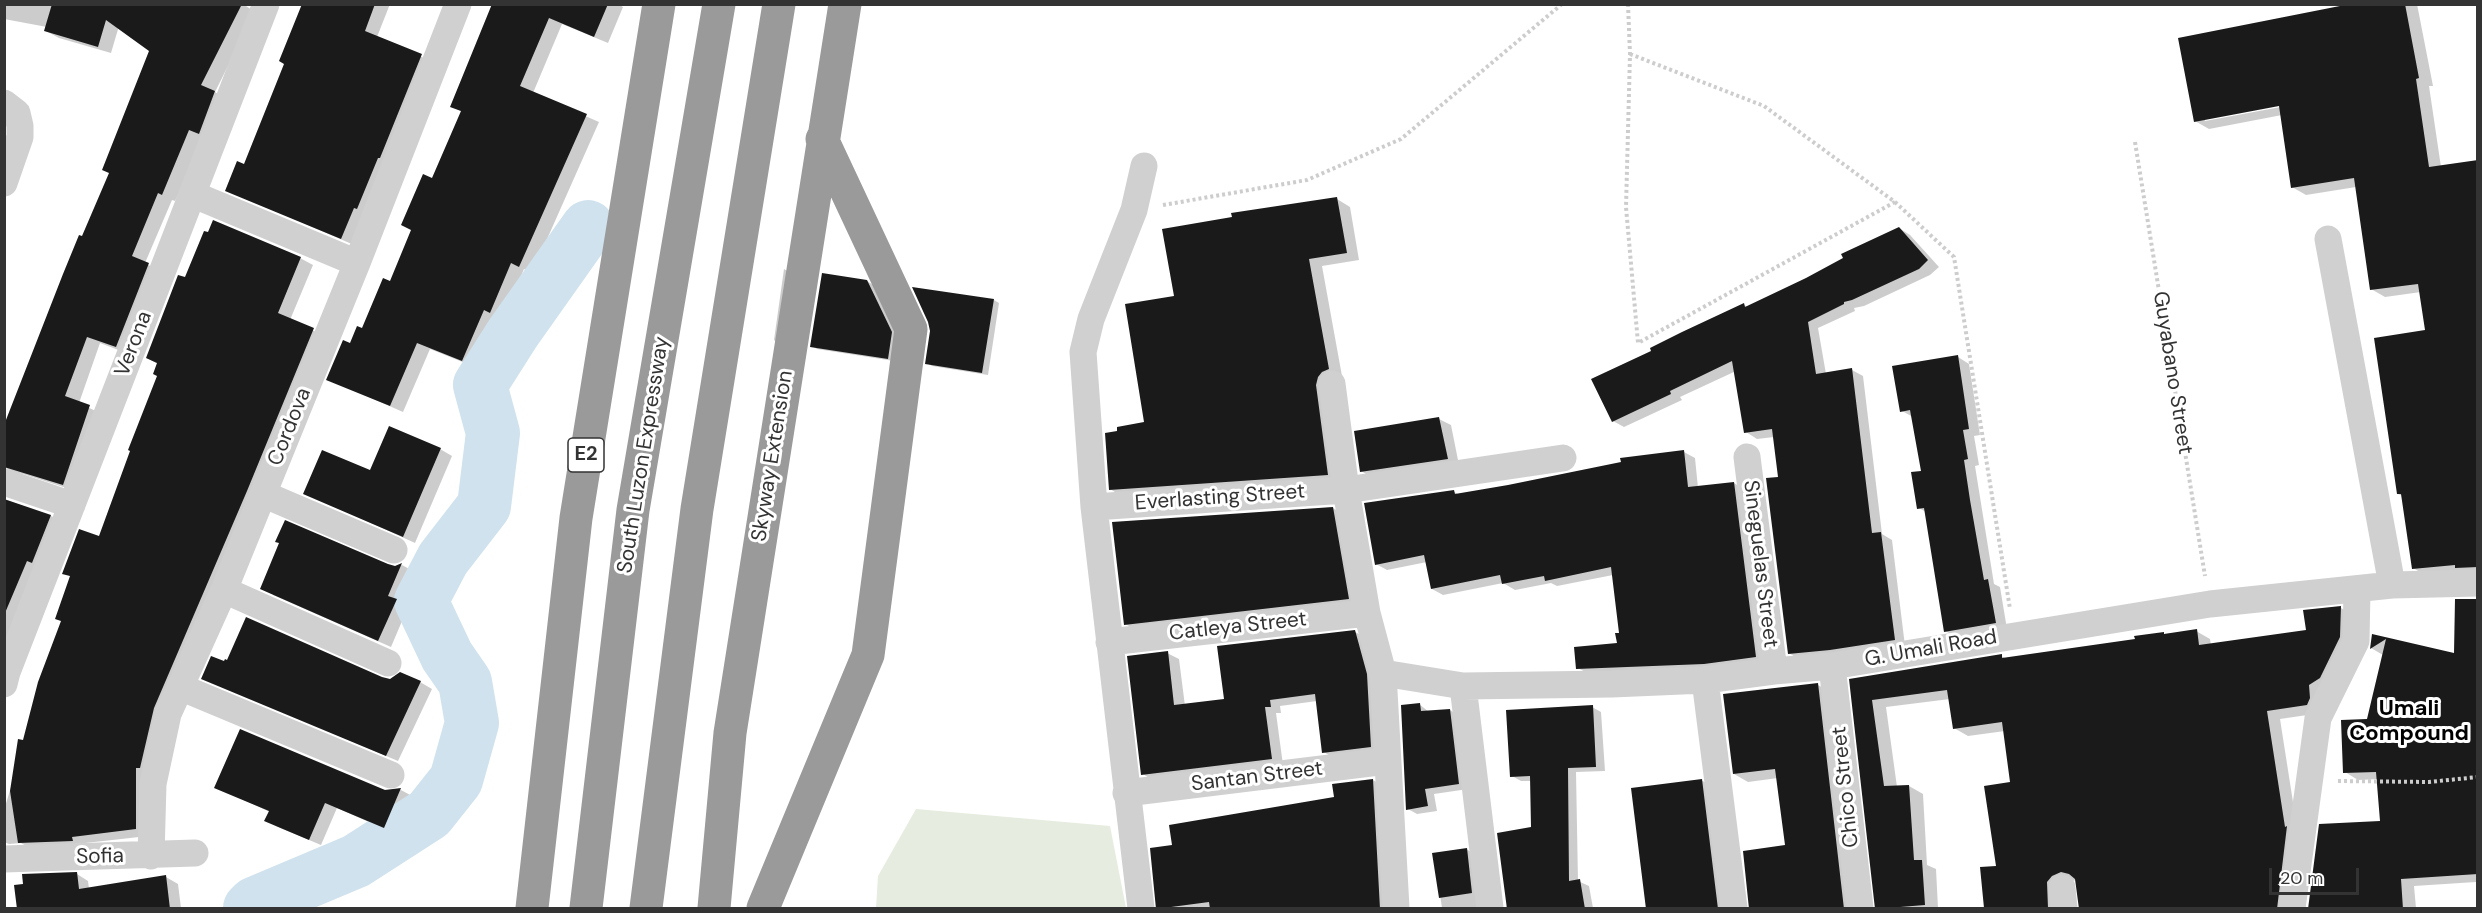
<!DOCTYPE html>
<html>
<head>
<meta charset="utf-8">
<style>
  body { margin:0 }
  #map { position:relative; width:2482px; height:913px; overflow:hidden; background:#fff; font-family:"DM Sans",sans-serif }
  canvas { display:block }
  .frame { position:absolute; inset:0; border:6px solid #333; pointer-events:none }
  .scale { position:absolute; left:2269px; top:868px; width:90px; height:27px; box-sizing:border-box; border:3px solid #333; border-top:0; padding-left:8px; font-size:18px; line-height:21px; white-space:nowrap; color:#333; -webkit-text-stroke:4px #fff; paint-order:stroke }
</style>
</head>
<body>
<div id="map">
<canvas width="2482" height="913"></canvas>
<div class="frame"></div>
<div class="scale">20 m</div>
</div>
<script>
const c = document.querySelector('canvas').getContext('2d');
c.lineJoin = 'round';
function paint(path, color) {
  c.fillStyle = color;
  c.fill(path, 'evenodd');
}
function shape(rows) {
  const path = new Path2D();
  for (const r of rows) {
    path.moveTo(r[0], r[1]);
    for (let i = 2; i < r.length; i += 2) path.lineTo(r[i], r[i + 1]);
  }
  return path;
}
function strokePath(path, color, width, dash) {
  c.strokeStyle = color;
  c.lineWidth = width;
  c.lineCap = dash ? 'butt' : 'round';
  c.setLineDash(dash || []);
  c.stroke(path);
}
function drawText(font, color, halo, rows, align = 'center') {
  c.font = font + ' "DM Sans",sans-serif';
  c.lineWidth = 6;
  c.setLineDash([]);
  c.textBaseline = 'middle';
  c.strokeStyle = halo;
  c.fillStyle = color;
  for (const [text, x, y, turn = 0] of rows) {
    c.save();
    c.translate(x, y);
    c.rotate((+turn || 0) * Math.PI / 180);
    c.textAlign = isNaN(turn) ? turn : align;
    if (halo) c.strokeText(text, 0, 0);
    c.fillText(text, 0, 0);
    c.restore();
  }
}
const green = shape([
  [916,809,1110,826,1126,908,876,908,878,876]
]);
const shadow = shape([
  [4,4,243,4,255,12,215,92,228,100,175,201,172,200,145,263,161,272,129,354,100,343,79,403,102,414,76,491,23,474,15,473,4,467,4,432,110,173,160,27,124,9,111,53,59,38,46,31,47,27,4,19],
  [301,4,390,4,377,37,433,62,354,245,227,190,244,166,286,64,303,6],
  [494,4,618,4,623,7,608,43,562,24,533,93,599,122,532,273,524,269,503,319,497,316,475,367,430,349,403,412,328,379,363,330,390,283,462,112,452,106],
  [2358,4,2417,4,2433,86,2429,86,2441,167,2478,162,2478,575,2427,576,2413,568,2403,496,2398,494,2426,332,2421,292,2385,297,2371,289,2356,187,2306,195,2292,187,2282,115,2209,129,2195,121],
  [2286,103,2286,106,2205,121,2205,118],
  [1337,199,1350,207,1359,260,1322,266,1342,376,1341,482,1123,497,1110,489,1145,424,1175,298],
  [1899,228,1910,235,1939,267,1930,275,1864,306,1854,308,1855,311,1818,328,1826,374,1852,370,1863,376,1882,534,1892,540,1905,646,1800,660,1789,653,1779,478,1774,437,1757,439,1746,432,1736,371,1680,397,1682,400,1624,427,1613,421,1744,305,1748,307,1806,279],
  [300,258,313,265,290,320,325,336,153,774,148,836,32,849,21,843,9,844,4,842,4,810,62,621,72,577,64,573,100,538,159,376,158,364,147,358,186,279],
  [784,269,789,272,778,343,774,340],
  [867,281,873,285,897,336,894,361,817,349,812,346],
  [994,300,999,303,988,375,932,366,927,363],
  [1958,357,1969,364,1980,435,1974,436,1979,465,1975,466,1994,584,2000,587,2007,629,1957,637,1945,631,1926,512,1919,508,1923,472,1913,417,1902,411],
  [1439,419,1451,425,1459,465,1373,478,1361,471],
  [440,449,452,456,415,543,305,493],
  [1684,452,1695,458,1698,488,1734,483,1745,490,1767,663,1589,674,1578,668,1618,645,1621,634,1613,575,1557,586,1551,583,1515,590,1503,583,1443,595,1432,589,1427,562,1387,570,1376,564,1454,492,1460,495],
  [4,499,51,516,62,523,4,649],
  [1333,508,1344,515,1360,605,1137,630,1125,624],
  [281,543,395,567,402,565,413,571,399,602,408,607,391,647,273,595],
  [2478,599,2478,908,2476,882,2414,886,2416,908,2309,908,2381,822,2378,779,2358,780,2345,772,2368,721,2383,655,2371,648,2373,636,2455,655,2456,601],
  [2341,608,2354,616,2321,713,2280,719,2298,834,2292,908,2081,908,2076,880,2066,883,2062,908,1988,908,2012,783,2005,731,1968,736,1954,728,1950,699,1886,707,1897,787,1909,786,1923,794,1927,865,1936,869,1938,908,1877,908,1851,680,2001,656,2007,659,2136,640,2164,634,2196,631,2210,639,2211,645,2307,631],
  [1355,632,1367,638,1382,753,1335,759,1324,752,1317,701,1280,706,1281,713,1276,713,1283,765,1154,781,1143,774,1167,653,1179,659,1185,706,1225,700],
  [225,663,420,682,432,689,398,761,203,678],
  [1818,685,1832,693,1857,908,1751,908,1787,846,1778,778,1748,782,1734,774],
  [1419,704,1429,712,1450,710,1459,716,1468,789,1434,794,1437,811,1417,814,1408,809],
  [1592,707,1601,712,1605,771,1576,772,1578,881,1589,886,1593,908,1506,908,1532,828,1532,781,1521,781,1512,776],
  [1373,780,1385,787,1392,908,1157,908,1174,846,1335,798],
  [1701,780,1715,788,1731,908,1648,908],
  [216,787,401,790,412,796,396,834,337,808,321,845,278,827,266,820,270,812],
  [1466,849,1478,856,1485,908,1442,908,1434,854],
  [77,874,88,881,89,889,166,877,178,884,181,908,19,908]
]);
const river = shape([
  [250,908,254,904,356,861,429,814,456,780,472,723,465,682,447,656,421,601,443,559,484,506,493,433,480,385,513,333,588,227]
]);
const building = shape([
  [52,4,242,4,201,85,215,91,199,134,189,130,162,195,158,193,132,256,149,263,116,347,87,337,65,396,90,405,63,485,4,467,4,425,63,274,79,235,82,236,109,173,102,170,149,51,106,20,98,47,44,31],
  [302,4,375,4,365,31,422,54,380,158,378,158,357,209,354,208,341,239,225,191,237,161,244,164,284,64,279,61],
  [492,4,608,4,594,37,549,18,520,86,587,114,519,267,511,263,490,313,484,310,462,361,417,343,390,406,326,380,343,340,350,343,357,326,362,328,383,278,390,281,411,230,401,225,423,174,432,178,461,111,450,107],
  [2350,4,2405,4,2419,78,2416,79,2429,167,2478,160,2478,567,2455,568,2455,565,2412,569,2401,494,2397,494,2374,338,2425,330,2418,284,2370,290,2354,178,2291,188,2279,106,2194,122,2178,38],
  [1337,197,1347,253,1309,259,1329,369,1322,372,1318,377,1316,385,1328,475,1109,490,1105,433,1117,431,1117,427,1144,422,1125,304,1174,296,1162,229,1232,217,1231,213],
  [213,220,301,257,278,313,314,328,247,491,154,708,140,768,136,768,136,829,72,837,73,841,18,843,10,791,18,739,23,740,38,682,61,621,55,619,70,576,62,574,79,529,99,536,130,451,128,450,157,376,153,374,157,363,146,358,178,275,185,277,204,231,208,232],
  [1899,227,1928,260,1919,269,1852,300,1844,302,1844,304,1808,322,1816,374,1852,368,1872,533,1881,532,1895,640,1830,650,1788,654,1766,478,1778,477,1772,429,1744,433,1732,361,1670,391,1671,394,1612,422,1591,379,1651,351,1650,348,1682,332,1744,303,1745,307,1806,278,1843,258,1841,254],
  [822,273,867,280,892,332,888,359,810,347],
  [912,287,994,299,982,373,925,364,930,331,928,322],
  [1958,355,1969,429,1963,430,1968,459,1964,460,1970,500,1984,580,1988,579,1996,623,1944,632,1924,508,1917,509,1911,472,1921,471,1910,410,1900,412,1892,366],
  [1439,417,1448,459,1360,472,1354,431],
  [389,426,441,448,403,537,303,494,322,450,370,470],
  [1684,450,1688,487,1734,482,1756,657,1704,664,1576,669,1574,647,1617,643,1615,633,1619,633,1611,567,1545,581,1544,576,1502,584,1500,575,1431,589,1424,555,1375,565,1364,503,1454,490,1455,494,1508,485,1621,462,1620,458],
  [4,499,51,515,32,563,27,561,5,613],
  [1333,507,1349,599,1124,625,1112,522],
  [285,520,388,564,395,566,402,563,388,596,397,599,378,641,260,589,279,543,275,542],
  [2455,599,2478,599,2478,874,2401,879,2403,909,2308,909,2319,824,2380,821,2376,772,2343,773,2341,720,2367,719,2386,639,2370,649,2372,634,2454,653],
  [2341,606,2340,637,2320,678,2309,685,2310,698,2307,705,2267,711,2285,827,2287,826,2277,909,2079,909,2075,879,2069,874,2061,872,2052,876,2047,882,2048,908,1984,908,1980,867,1996,866,1984,786,2010,782,2002,722,1953,729,1947,690,1872,700,1884,786,1909,785,1914,860,1922,860,1925,905,1875,909,1849,679,2002,654,2002,658,2135,639,2134,636,2164,632,2164,634,2197,629,2199,645,2306,630,2303,610],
  [246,617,382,677,390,679,400,672,421,681,386,756,201,679,211,656,224,661,225,659,227,660],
  [1355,630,1367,674,1371,747,1322,753,1315,694,1270,700,1271,707,1265,707,1272,759,1141,775,1127,656,1168,651,1174,705,1224,699,1217,646],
  [1818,683,1844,909,1749,909,1743,851,1785,845,1775,769,1733,774,1723,694],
  [1420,703,1421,711,1450,709,1459,784,1425,789,1428,806,1406,810,1401,705],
  [1593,705,1596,767,1568,768,1569,881,1580,879,1585,909,1507,909,1497,833,1531,827,1530,776,1510,777,1506,710],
  [240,729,385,790,401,788,384,828,325,803,309,840,264,821,269,811,214,788],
  [1373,779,1380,909,1210,909,1209,902,1156,909,1150,848,1172,845,1169,825,1334,797,1332,784],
  [1702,779,1718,909,1646,909,1631,788],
  [1467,848,1472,893,1439,898,1432,853],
  [77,872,79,889,166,875,170,909,17,909,14,885,23,884,22,874]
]);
const path = shape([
  [1628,4,1630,54,1626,207,1638,343,1895,202],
  [1630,54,1764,106,1895,202,1954,257,2010,609],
  [2135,142,2205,576],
  [1163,205,1307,180,1401,139,1562,4],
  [2338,781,2429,782,2478,777]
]);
const street = shape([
  [4,103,17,113,20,126,20,137,4,183],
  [192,194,357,263],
  [2328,239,2392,585],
  [1332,384,1346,490,1367,613,1383,673,1396,908],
  [1747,457,1774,671],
  [4,482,72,505],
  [263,494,394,550],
  [1094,507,1346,490,1563,458],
  [224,590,388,663],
  [1109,642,1367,613],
  [1832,666,1860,908],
  [1383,673,1463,686,1612,684,1705,680,1774,671,1832,666,2210,604,2392,585,2478,583],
  [1705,680,1734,908],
  [4,684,7,672,266,4],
  [1463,686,1490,908],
  [180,687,391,775],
  [1126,793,1387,761],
  [151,856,153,784,168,714,224,590,357,263,458,4],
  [4,859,195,853],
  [2062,888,2064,908],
  [1141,908,1094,507,1083,352,1091,319,1134,210,1144,166],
  [2292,908,2318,718,2356,641,2357,590]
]);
const highway = shape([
  [532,908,576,518,659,4],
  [586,908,633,510,719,4],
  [646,908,697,509,779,4],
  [714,908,730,733,845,4],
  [763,908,868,655,911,329,822,139]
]);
const shields = [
  [586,455,36]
];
const shieldNames = [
  ["E2",586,455]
];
const streetNames = [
  ["Verona",134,344,-69],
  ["Guyabano Street",2172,373,81],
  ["Cordova",290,427,-68],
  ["South Luzon Expressway",644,455,-81],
  ["Skyway Extension",773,456,-81],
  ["Everlasting Street",1220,498,-4],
  ["Sineguelas Street",1760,564,83],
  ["Catleya Street",1238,627,-6],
  ["G. Umali Road",1931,649,-10],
  ["Santan Street",1257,777,-7],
  ["Chico Street",1846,787,-96],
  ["Sofia",100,857,-1]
];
const neighbourhoodNames = [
  ["Umali",2409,709],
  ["Compound",2409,734]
];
paint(green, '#e6ecdf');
paint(shadow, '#0003');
strokePath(river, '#cfe2ee', 54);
paint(building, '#1a1a1a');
strokePath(path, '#cdcdcd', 4, [3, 3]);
strokePath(street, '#d0d0d0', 27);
strokePath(highway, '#9a9a9a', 33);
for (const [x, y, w] of shields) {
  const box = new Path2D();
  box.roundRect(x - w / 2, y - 17, w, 34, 4.5);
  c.fillStyle = '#fff';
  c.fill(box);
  strokePath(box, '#333', 1.5);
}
drawText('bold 20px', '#333', null, shieldNames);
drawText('21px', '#333', '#fff', streetNames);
drawText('bold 22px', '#000', '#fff', neighbourhoodNames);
</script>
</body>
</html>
